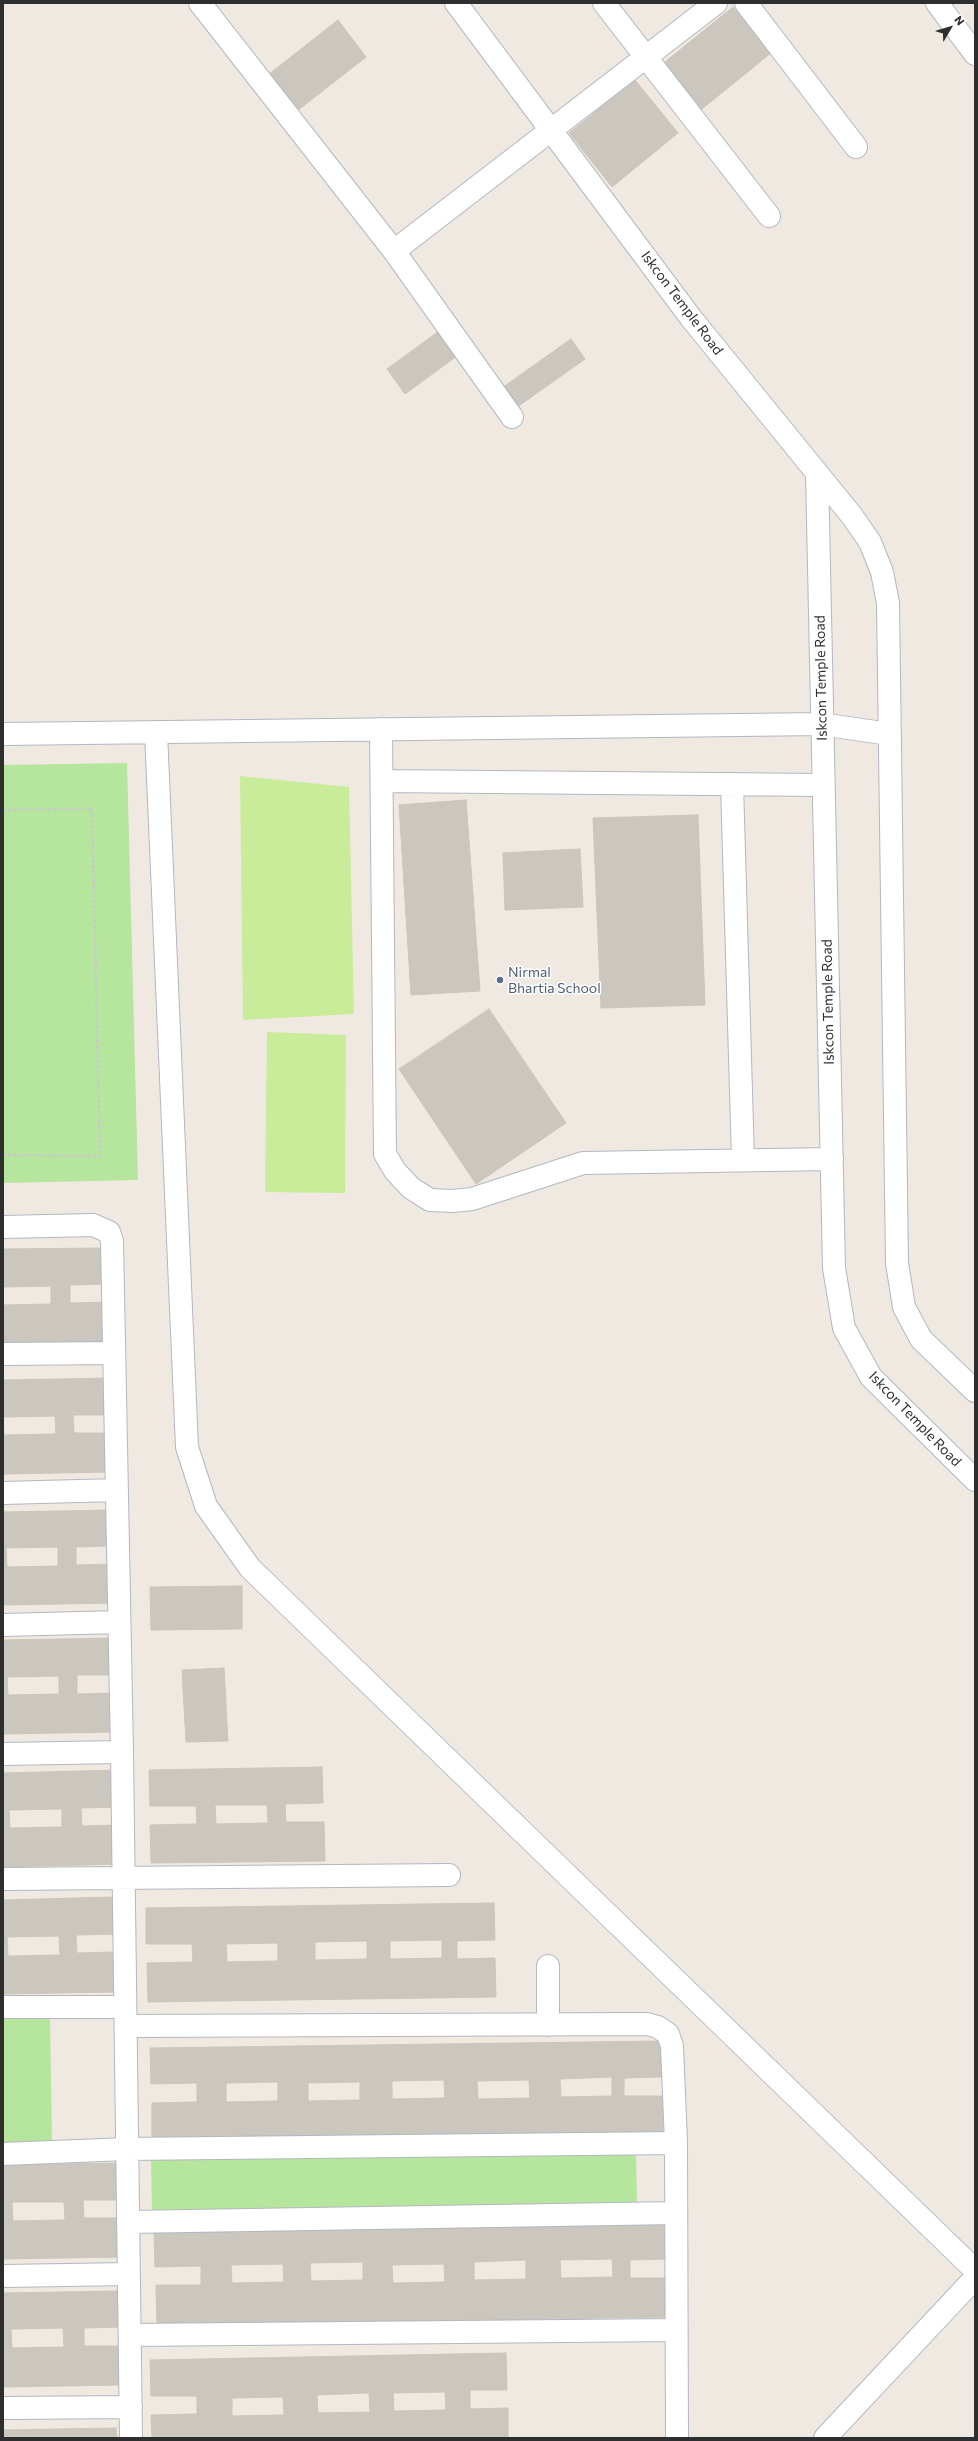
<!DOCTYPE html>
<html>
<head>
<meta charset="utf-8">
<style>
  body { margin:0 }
  #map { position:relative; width:978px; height:2441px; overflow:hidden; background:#efe9e1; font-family:Commissioner,sans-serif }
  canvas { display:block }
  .frame { position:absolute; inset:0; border:4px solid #2e2e2e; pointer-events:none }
  .north { position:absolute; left:930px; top:8px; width:40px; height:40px; -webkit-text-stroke:3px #fff; paint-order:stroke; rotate:52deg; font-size:11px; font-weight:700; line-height:16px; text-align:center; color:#2e2e2e }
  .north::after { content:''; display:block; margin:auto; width:14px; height:18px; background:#2e2e2e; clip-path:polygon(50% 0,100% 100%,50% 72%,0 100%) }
</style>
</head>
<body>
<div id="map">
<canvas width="978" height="2441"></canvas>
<div class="frame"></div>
<div class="north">N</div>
</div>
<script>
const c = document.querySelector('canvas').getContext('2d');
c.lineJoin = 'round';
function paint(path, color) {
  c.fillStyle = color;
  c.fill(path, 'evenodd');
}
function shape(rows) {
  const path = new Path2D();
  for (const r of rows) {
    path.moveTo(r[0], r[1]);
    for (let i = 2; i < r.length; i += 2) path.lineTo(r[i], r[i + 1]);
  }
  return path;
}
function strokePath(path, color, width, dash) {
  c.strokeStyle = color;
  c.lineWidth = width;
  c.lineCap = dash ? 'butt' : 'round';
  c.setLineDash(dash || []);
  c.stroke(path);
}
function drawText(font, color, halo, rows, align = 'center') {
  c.font = font + ' Commissioner,sans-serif';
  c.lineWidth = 3;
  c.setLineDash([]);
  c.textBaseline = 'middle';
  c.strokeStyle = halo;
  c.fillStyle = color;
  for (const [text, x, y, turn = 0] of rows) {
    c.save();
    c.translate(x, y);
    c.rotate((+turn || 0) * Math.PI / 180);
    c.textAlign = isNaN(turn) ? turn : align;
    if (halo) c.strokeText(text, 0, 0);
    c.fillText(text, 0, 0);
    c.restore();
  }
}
const green = shape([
  [127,763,138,1180,3,1183,3,765],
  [3,2017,50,2017,52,2144,3,2144],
  [636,2152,637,2207,152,2212,151,2157]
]);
const pitch = shape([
  [240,776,349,787,354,1014,243,1020],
  [267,1032,346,1035,345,1193,265,1192]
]);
const building = shape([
  [733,7,771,53,697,113,660,66,733,7],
  [338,20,366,57,297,111,268,75,338,20],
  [635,80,678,133,612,187,569,133,635,80],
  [439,331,457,356,405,394,387,369,439,331],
  [571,339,585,359,513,410,499,390,571,339],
  [466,800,480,991,411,995,399,805,466,800],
  [698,815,705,1005,601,1008,593,818,698,815],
  [580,849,583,907,505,910,503,853,580,849],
  [489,1009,566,1123,476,1184,399,1069,489,1009],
  [107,1248,107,1284,70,1285,70,1303,108,1302,109,1341,3,1343,3,1305,51,1304,51,1286,3,1287,3,1249,107,1248],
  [110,1378,111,1415,73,1415,74,1433,112,1433,112,1472,3,1474,3,1380,110,1378],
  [55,1416,56,1434,4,1435,3,1417,55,1416],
  [112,1510,113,1546,76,1547,76,1565,114,1564,115,1603,3,1605,3,1512,112,1510],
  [58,1547,58,1566,7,1567,6,1548,58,1547],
  [242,1586,242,1629,151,1630,150,1587,242,1586],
  [114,1638,114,1675,77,1675,77,1694,115,1693,116,1732,3,1734,3,1640,114,1638],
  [59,1676,59,1694,8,1695,7,1677,59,1676],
  [224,1668,228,1741,186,1742,182,1670,224,1668],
  [322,1767,323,1803,285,1804,286,1822,324,1822,325,1861,151,1863,150,1825,197,1824,196,1806,150,1806,149,1770,322,1767],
  [215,1805,267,1805,268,1823,216,1824,215,1805],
  [118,1770,119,1807,81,1808,82,1826,120,1825,121,1864,3,1867,3,1773,118,1770],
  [62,1809,62,1827,10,1828,9,1810,62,1809],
  [113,1897,114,1934,76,1935,77,1953,114,1952,115,1992,3,1994,3,1900,113,1897],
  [59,1936,60,1955,8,1956,7,1937,59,1936],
  [494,1903,495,1940,457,1941,457,1959,495,1958,496,1997,148,2002,147,1963,193,1962,192,1944,146,1944,146,1908,494,1903],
  [442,1940,442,1958,390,1959,390,1941,442,1940],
  [367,1941,367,1959,315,1960,315,1942,367,1941],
  [278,1943,278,1961,227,1962,226,1944,278,1943],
  [661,2041,662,2077,624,2078,624,2096,662,2096,663,2135,152,2142,152,2103,197,2102,197,2083,151,2084,150,2048,661,2041],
  [612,2077,612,2096,561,2097,560,2079,612,2077],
  [444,2080,445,2098,392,2099,392,2081,444,2080],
  [529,2080,530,2098,478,2099,477,2081,529,2080],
  [278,2082,278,2101,226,2102,226,2083,278,2082],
  [360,2082,360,2100,308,2101,308,2083,360,2082],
  [120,2163,121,2200,83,2200,84,2218,122,2218,123,2257,3,2259,3,2165,120,2163],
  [12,2202,64,2202,65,2220,13,2221,12,2202],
  [667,2222,667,2259,630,2260,630,2278,668,2278,669,2317,157,2325,156,2285,201,2285,201,2266,155,2267,154,2231,667,2222],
  [612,2259,613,2277,561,2278,560,2260,612,2259],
  [526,2260,526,2279,474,2280,474,2262,526,2260],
  [363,2262,363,2280,311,2281,310,2263,363,2262],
  [283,2264,284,2282,232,2283,231,2265,283,2264],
  [444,2264,445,2282,393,2283,392,2265,444,2264],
  [120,2291,121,2327,84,2328,84,2346,122,2346,122,2385,3,2387,3,2293,120,2291],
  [63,2328,64,2347,12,2348,11,2329,63,2328],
  [506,2353,507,2390,470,2390,470,2409,508,2408,508,2438,152,2438,151,2415,197,2414,197,2396,151,2396,150,2360,506,2353],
  [445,2392,446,2410,394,2411,393,2393,445,2392],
  [369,2393,370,2412,318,2413,317,2395,369,2393],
  [283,2397,284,2415,232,2416,232,2398,283,2397],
  [116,2428,117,2438,3,2438,3,2430,116,2428]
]);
const path = shape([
  [3,810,92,809,100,1156,3,1155]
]);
const minor = shape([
  [200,3,394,251,716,3],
  [456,3,691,318,852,516,870,542,882,572,888,603,897,1263,904,1307,921,1339,975,1391],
  [604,3,769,216],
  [746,3,856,147],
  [937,3,975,54],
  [394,251,512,417],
  [817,473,834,1268,844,1328,871,1377,975,1480],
  [381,729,385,1154,395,1171,411,1188,430,1200,452,1201,472,1199,583,1163,832,1159],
  [156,732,187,1447,206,1506,250,1568,975,2270],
  [3,734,821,724,889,734],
  [382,781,823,785],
  [732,784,743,1160],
  [3,1227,93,1225,109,1232,112,1241,122,1752,131,2438],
  [3,1354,114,1353],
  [3,1493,117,1490],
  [3,1625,119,1622],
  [3,1754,122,1752],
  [3,1879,449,1875],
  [3,2007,125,2007],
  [548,2025,548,1966],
  [126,2026,647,2024,658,2027,668,2034,672,2046,676,2143,677,2438],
  [3,2154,127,2149,676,2143],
  [128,2222,676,2213],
  [3,2276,129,2274],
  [130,2335,676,2330],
  [3,2408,131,2407],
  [825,2438,975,2278]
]);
const markers = [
  [500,980,4,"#5c6f8a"]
];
const streetNames = [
  ["Iskcon Temple Road",682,303,53],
  ["Iskcon Temple Road",821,678,-91],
  ["Iskcon Temple Road",828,1002,-91],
  ["Iskcon Temple Road",915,1419,46]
];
const serviceNames = [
  ["Nirmal",508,972],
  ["Bhartia School",508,988]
];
paint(green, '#b6e59e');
paint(pitch, '#c9ec9a');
paint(building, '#cbc7bf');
strokePath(building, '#cbc5ba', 1);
strokePath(minor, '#b4b7c1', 24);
strokePath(path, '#c9c9c9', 2.5, [3, 2]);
strokePath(minor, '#fff', 22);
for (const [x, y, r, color] of markers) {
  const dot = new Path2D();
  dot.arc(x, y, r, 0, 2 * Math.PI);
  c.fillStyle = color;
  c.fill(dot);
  strokePath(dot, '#fff', 1.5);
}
drawText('14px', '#2e2e2e', '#fff', streetNames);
drawText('14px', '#4e5e75', '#fff', serviceNames, 'left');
</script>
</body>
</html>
